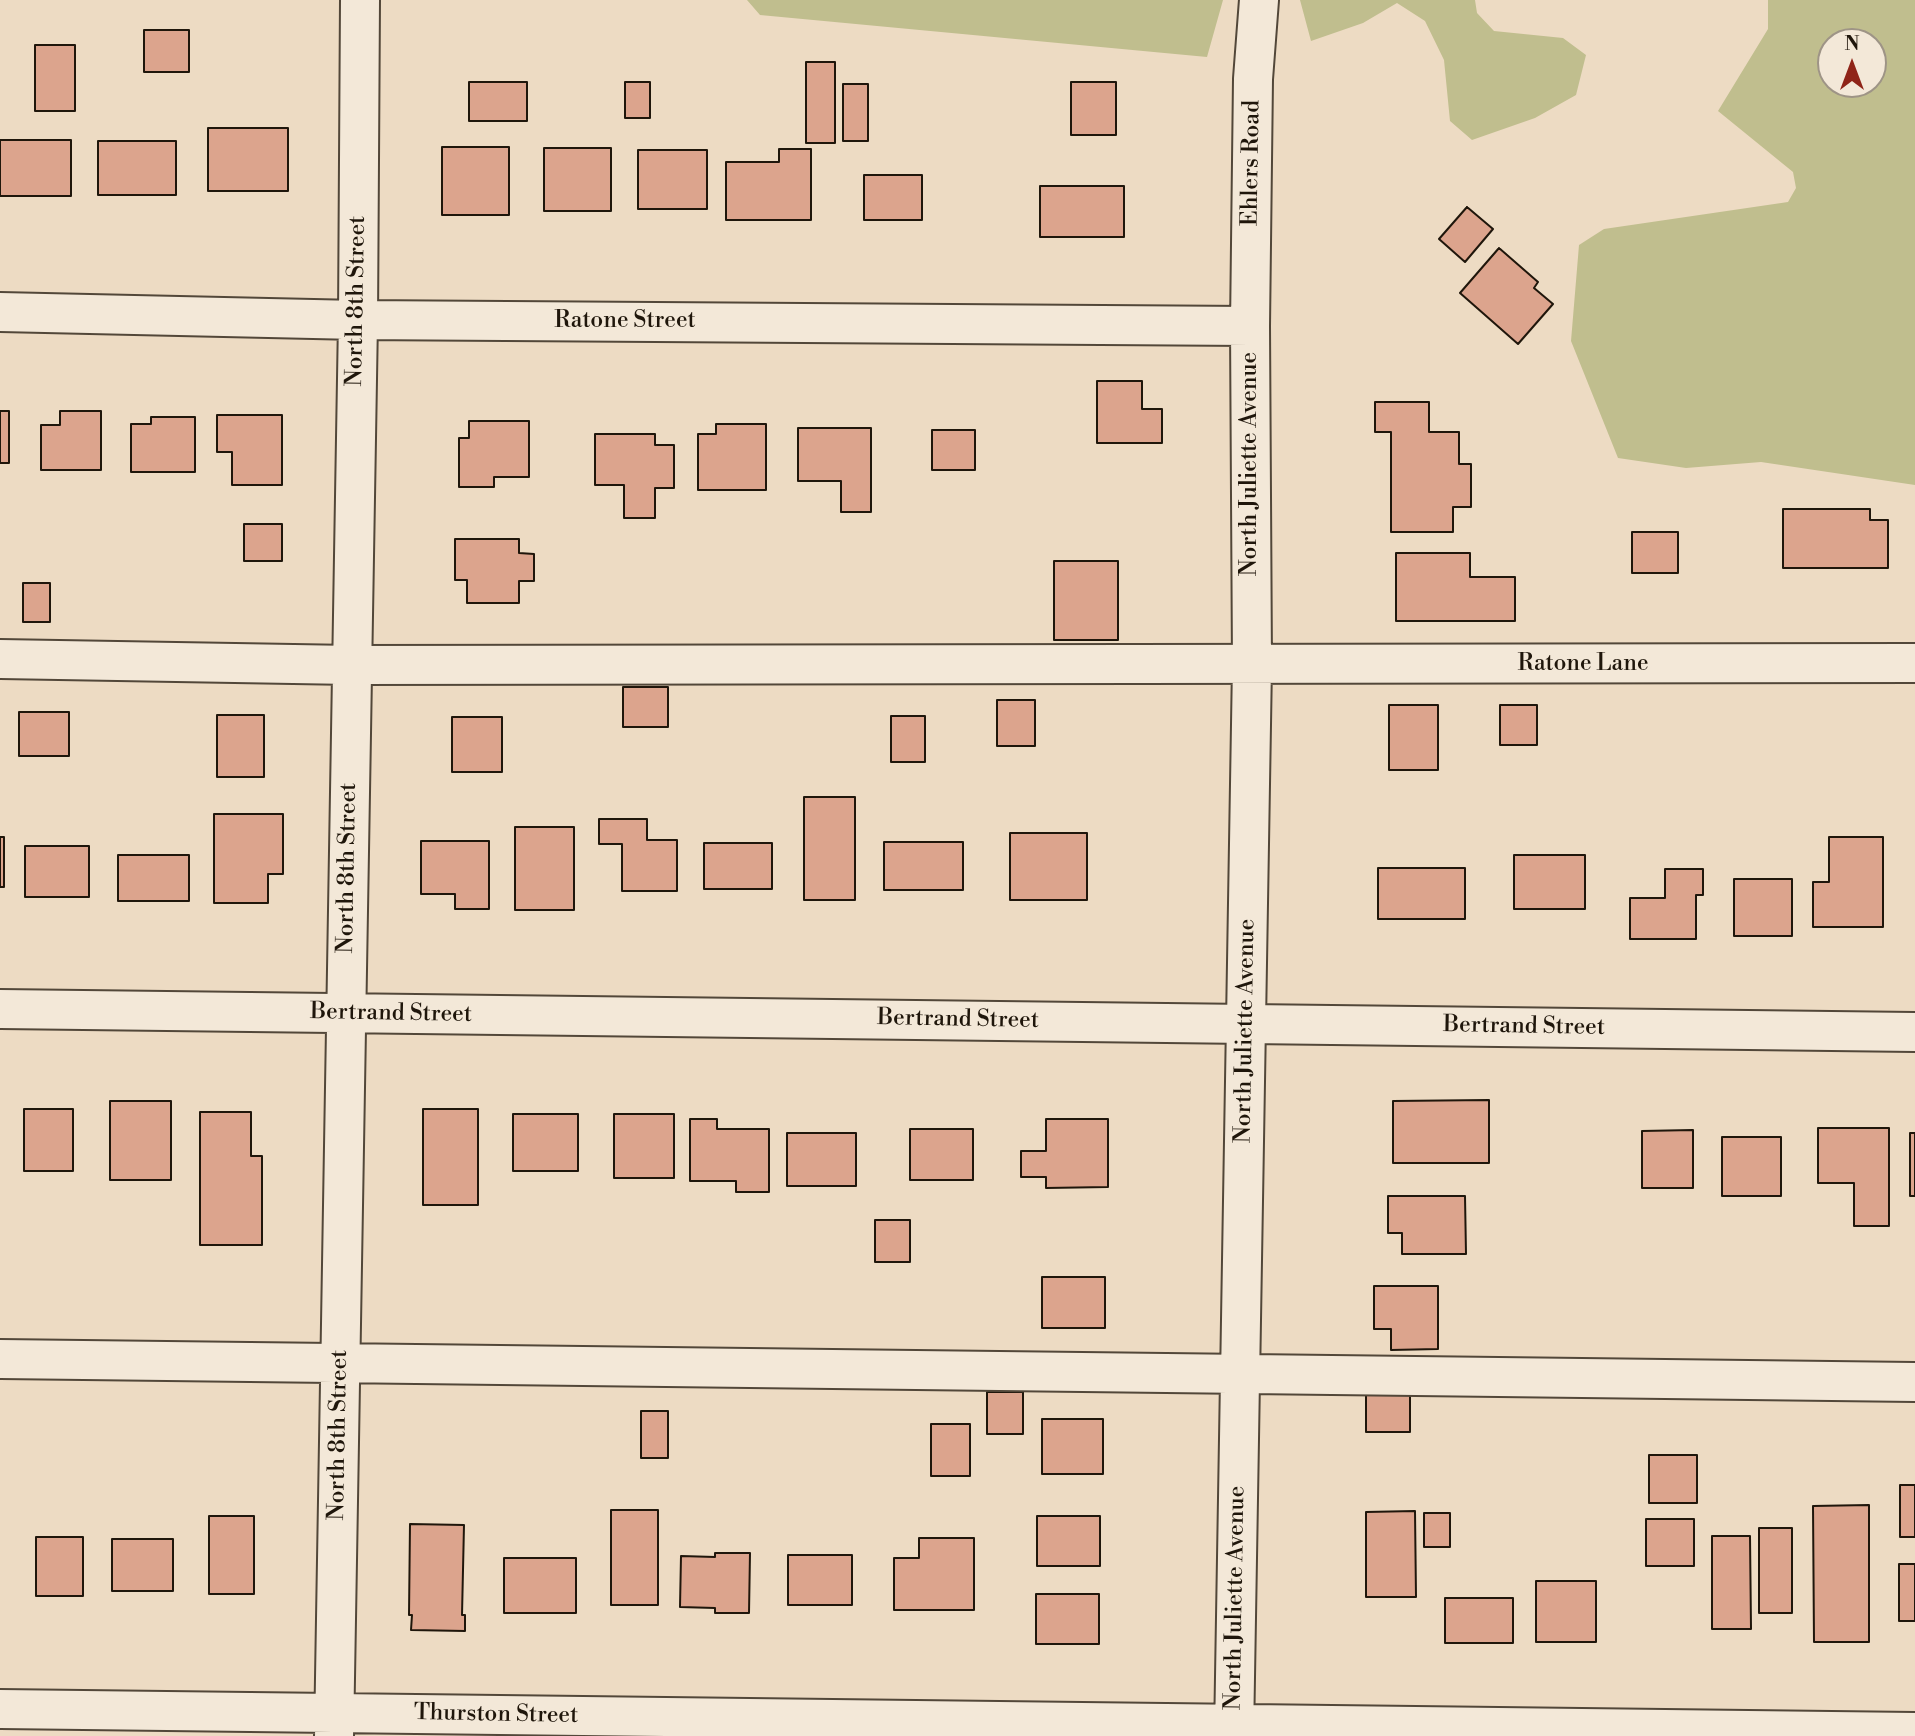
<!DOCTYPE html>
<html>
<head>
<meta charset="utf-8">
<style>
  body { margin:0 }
  #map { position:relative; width:1915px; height:1736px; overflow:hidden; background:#eddbc3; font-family:"Libre Bodoni",serif }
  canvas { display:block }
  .north { position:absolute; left:1817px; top:28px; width:70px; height:70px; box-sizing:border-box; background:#f3e8d8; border:2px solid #9e9486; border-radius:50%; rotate:0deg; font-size:19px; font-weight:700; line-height:28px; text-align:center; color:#1f160b }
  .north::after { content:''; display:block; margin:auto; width:24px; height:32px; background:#8f2418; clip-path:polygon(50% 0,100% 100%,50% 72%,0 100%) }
</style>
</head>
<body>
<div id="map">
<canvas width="1915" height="1736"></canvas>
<div class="north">N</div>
</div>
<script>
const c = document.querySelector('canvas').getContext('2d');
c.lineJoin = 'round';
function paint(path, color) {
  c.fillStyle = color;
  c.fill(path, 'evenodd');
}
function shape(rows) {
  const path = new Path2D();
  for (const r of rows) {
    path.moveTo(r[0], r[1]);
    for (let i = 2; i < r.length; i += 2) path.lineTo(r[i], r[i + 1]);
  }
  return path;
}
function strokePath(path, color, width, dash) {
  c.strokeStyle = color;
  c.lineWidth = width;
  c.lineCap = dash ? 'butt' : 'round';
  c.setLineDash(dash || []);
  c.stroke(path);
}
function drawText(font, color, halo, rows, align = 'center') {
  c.font = font + ' "Libre Bodoni",serif';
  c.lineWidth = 7;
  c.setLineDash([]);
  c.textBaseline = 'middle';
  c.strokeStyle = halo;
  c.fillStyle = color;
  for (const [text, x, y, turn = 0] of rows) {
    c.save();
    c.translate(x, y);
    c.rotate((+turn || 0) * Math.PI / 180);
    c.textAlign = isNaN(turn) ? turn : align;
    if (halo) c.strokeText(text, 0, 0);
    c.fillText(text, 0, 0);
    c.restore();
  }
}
const green = shape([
  [747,0,1223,0,1207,57,760,15],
  [1300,0,1475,0,1477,13,1494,31,1563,38,1586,55,1576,95,1535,118,1472,140,1450,121,1444,60,1425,21,1397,3,1363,23,1311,41],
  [1768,0,1915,0,1915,485,1761,462,1686,468,1618,458,1571,341,1579,245,1604,229,1788,202,1796,188,1793,172,1718,111,1768,29],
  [1831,42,1873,42,1873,84,1831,84]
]);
const building = shape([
  [144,30,189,30,189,72,144,72,144,30],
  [35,45,75,45,75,111,35,111,35,45],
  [806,62,835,62,835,143,806,143,806,62],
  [469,82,527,82,527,121,469,121,469,82],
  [625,82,650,82,650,118,625,118,625,82],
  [1071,82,1116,82,1116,135,1071,135,1071,82],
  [843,84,868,84,868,141,843,141,843,84],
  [208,128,288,128,288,191,208,191,208,128],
  [0,140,71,140,71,196,0,196,0,140],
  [98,141,176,141,176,195,98,195,98,141],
  [442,147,509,147,509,215,442,215,442,147],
  [544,148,611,148,611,211,544,211,544,148],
  [779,149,811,149,811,220,726,220,726,162,779,162,779,149],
  [638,150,707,150,707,209,638,209,638,150],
  [864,175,922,175,922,220,864,220,864,175],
  [1040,186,1124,186,1124,237,1040,237,1040,186],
  [1467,207,1493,229,1465,262,1439,239,1467,207],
  [1499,248,1538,282,1534,288,1553,304,1518,344,1460,293,1499,248],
  [1097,381,1142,381,1142,409,1162,409,1162,443,1097,443,1097,381],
  [1375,402,1429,402,1429,432,1459,432,1459,464,1471,464,1471,507,1453,507,1453,532,1391,532,1391,432,1375,432,1375,402],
  [0,411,9,411,9,463,0,463,0,411],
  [60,411,101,411,101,470,41,470,41,425,60,425,60,411],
  [217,415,282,415,282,485,232,485,232,452,217,452,217,415],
  [151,417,195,417,195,472,131,472,131,424,151,424,151,417],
  [469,421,529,421,529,477,494,477,494,487,459,487,459,438,469,438,469,421],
  [716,424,766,424,766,490,698,490,698,434,716,434,716,424],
  [798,428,871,428,871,512,841,512,841,481,798,481,798,428],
  [932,430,975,430,975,470,932,470,932,430],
  [595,434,655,434,655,445,674,445,674,488,655,488,655,518,624,518,624,485,595,485,595,434],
  [1783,509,1870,509,1870,520,1888,520,1888,568,1783,568,1783,509],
  [244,524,282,524,282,561,244,561,244,524],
  [1632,532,1678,532,1678,573,1632,573,1632,532],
  [455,539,519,539,519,553,534,554,534,581,519,581,519,603,467,603,467,580,455,580,455,539],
  [1396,553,1470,553,1470,577,1515,577,1515,621,1396,621,1396,553],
  [1054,561,1118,561,1118,640,1054,640,1054,561],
  [23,583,50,583,50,622,23,622,23,583],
  [623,687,668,687,668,727,623,727,623,687],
  [997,700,1035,700,1035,746,997,746,997,700],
  [1389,705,1438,705,1438,770,1389,770,1389,705],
  [1500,705,1537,705,1537,745,1500,745,1500,705],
  [19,712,69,712,69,756,19,756,19,712],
  [217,715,264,715,264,777,217,777,217,715],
  [891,716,925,716,925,762,891,762,891,716],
  [452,717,502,717,502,772,452,772,452,717],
  [804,797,855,797,855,900,804,900,804,797],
  [214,814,283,814,283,874,268,874,268,903,214,903,214,814],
  [599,819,647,819,647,840,677,840,677,891,622,891,622,844,599,844,599,819],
  [515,827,574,827,574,910,515,910,515,827],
  [1010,833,1087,833,1087,900,1010,900,1010,833],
  [0,837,4,837,4,887,0,887,0,837],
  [1829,837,1883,837,1883,927,1813,927,1813,882,1829,882,1829,837],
  [421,841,489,841,489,909,455,909,455,894,421,894,421,841],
  [884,842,963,842,963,890,884,890,884,842],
  [704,843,772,843,772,889,704,889,704,843],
  [25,846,89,846,89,897,25,897,25,846],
  [118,855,189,855,189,901,118,901,118,855],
  [1514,855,1585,855,1585,909,1514,909,1514,855],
  [1378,868,1465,868,1465,919,1378,919,1378,868],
  [1665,869,1703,869,1703,895,1696,895,1696,939,1630,939,1630,898,1665,898,1665,869],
  [1734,879,1792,879,1792,936,1734,936,1734,879],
  [1489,1100,1489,1163,1393,1163,1393,1101,1489,1100],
  [110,1101,171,1101,171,1180,110,1180,110,1101],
  [24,1109,73,1109,73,1171,24,1171,24,1109],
  [423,1109,478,1109,478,1205,423,1205,423,1109],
  [200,1112,251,1112,251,1156,262,1156,262,1245,200,1245,200,1112],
  [513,1114,578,1114,578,1171,513,1171,513,1114],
  [614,1114,674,1114,674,1178,614,1178,614,1114],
  [690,1119,717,1119,717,1129,769,1129,769,1192,736,1192,736,1181,690,1181,690,1119],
  [1046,1119,1108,1119,1108,1187,1046,1188,1046,1177,1021,1177,1021,1151,1046,1151,1046,1119],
  [1818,1128,1889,1128,1889,1226,1854,1226,1854,1183,1818,1183,1818,1128],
  [910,1129,973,1129,973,1180,910,1180,910,1129],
  [1693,1130,1693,1188,1642,1188,1642,1131,1693,1130],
  [787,1133,856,1133,856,1186,787,1186,787,1133],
  [1910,1133,1915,1133,1915,1196,1910,1196,1910,1133],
  [1722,1137,1781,1137,1781,1196,1722,1196,1722,1137],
  [1388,1196,1465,1196,1466,1254,1402,1254,1402,1233,1388,1233,1388,1196],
  [875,1220,910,1220,910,1262,875,1262,875,1220],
  [1042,1277,1105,1277,1105,1328,1042,1328,1042,1277],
  [1374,1286,1438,1286,1438,1349,1391,1350,1391,1329,1374,1329,1374,1286],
  [987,1392,1023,1392,1023,1434,987,1434,987,1392],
  [1410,1393,1410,1432,1366,1432,1366,1394,1410,1393],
  [641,1411,668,1411,668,1458,641,1458,641,1411],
  [1042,1419,1103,1419,1103,1474,1042,1474,1042,1419],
  [931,1424,970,1424,970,1476,931,1476,931,1424],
  [1649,1455,1697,1455,1697,1503,1649,1503,1649,1455],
  [1900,1485,1915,1485,1915,1537,1900,1537,1900,1485],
  [1869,1505,1869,1642,1814,1642,1813,1506,1869,1505],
  [611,1510,658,1510,658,1605,611,1605,611,1510],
  [1415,1511,1416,1597,1366,1597,1366,1512,1415,1511],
  [1424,1513,1450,1513,1450,1547,1424,1547,1424,1513],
  [209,1516,254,1516,254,1594,209,1594,209,1516],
  [1037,1516,1100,1516,1100,1566,1037,1566,1037,1516],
  [1646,1519,1694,1519,1694,1566,1646,1566,1646,1519],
  [410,1524,464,1525,462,1615,465,1615,465,1631,411,1630,412,1615,409,1615,410,1524],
  [1759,1528,1792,1528,1792,1613,1759,1613,1759,1528],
  [1712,1536,1750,1536,1751,1629,1712,1629,1712,1536],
  [36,1537,83,1537,83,1596,36,1596,36,1537],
  [919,1538,974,1538,974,1610,894,1610,894,1558,919,1558,919,1538],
  [112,1539,173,1539,173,1591,112,1591,112,1539],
  [715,1553,750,1553,749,1613,715,1613,715,1608,680,1607,681,1556,715,1557,715,1553],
  [788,1555,852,1555,852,1605,788,1605,788,1555],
  [504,1558,576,1558,576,1613,504,1613,504,1558],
  [1899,1564,1915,1564,1915,1621,1899,1621,1899,1564],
  [1536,1581,1596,1581,1596,1642,1536,1642,1536,1581],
  [1036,1594,1099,1594,1099,1644,1036,1644,1036,1594],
  [1445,1598,1513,1598,1513,1643,1445,1643,1445,1598]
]);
const minor = shape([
  [0,312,358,320,1250,326],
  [0,659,352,665,1915,663],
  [0,1009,1915,1032],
  [0,1359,1915,1382],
  [0,1709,1915,1732],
  [334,1736,358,320,360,0],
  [1234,1736,1252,665,1250,326,1253,79,1259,0]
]);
const streetNames = [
  ["Ehlers Road",1252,163,-89],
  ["North 8th Street",357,301,-89],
  ["Ratone Street",625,321],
  ["North Juliette Avenue",1250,464,-90],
  ["Ratone Lane",1583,664],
  ["North 8th Street",348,868,-89],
  ["Bertrand Street",391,1014,1],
  ["Bertrand Street",958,1020,1],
  ["Bertrand Street",1524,1027,1],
  ["North Juliette Avenue",1246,1031,-89],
  ["North 8th Street",339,1435,-89],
  ["North Juliette Avenue",1236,1598,-89],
  ["Thurston Street",496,1715,1]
];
paint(green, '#c0be8e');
paint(building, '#dca48d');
strokePath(building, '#1f160b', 2);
strokePath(minor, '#524739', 42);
strokePath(minor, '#f3e8d8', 38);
drawText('23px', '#1f160b', '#f3e8d8', streetNames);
</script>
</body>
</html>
